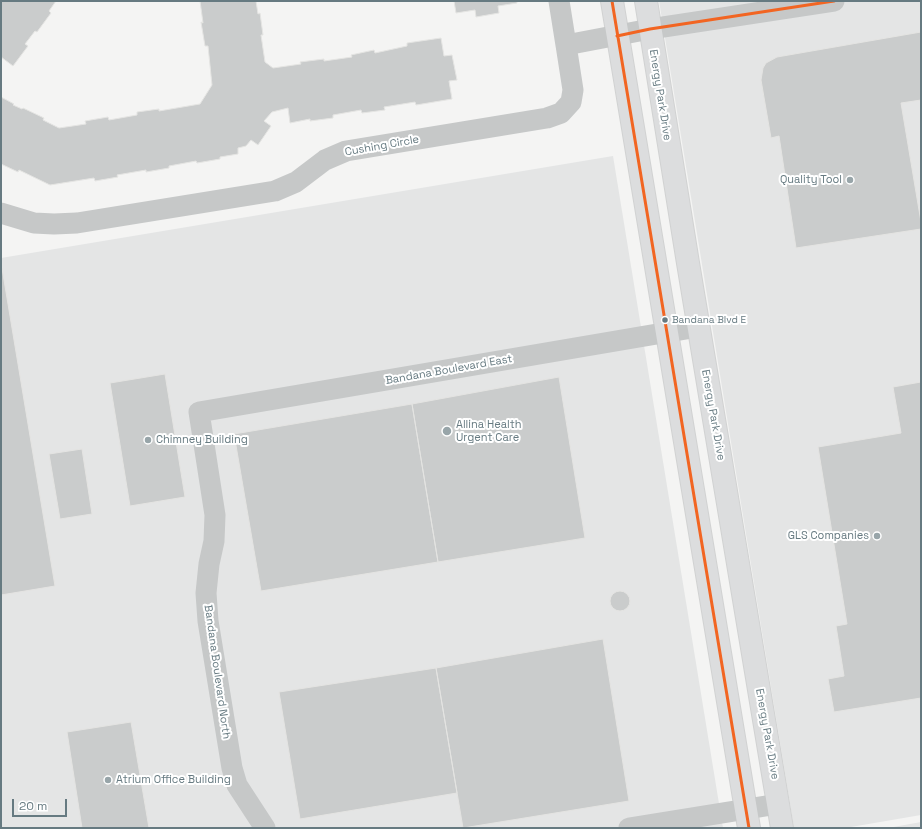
<!DOCTYPE html>
<html>
<head>
<meta charset="utf-8">
<style>
  body { margin:0 }
  #map { position:relative; width:922px; height:829px; overflow:hidden; background:#f4f4f3; font-family:"Space Grotesk",sans-serif }
  canvas { display:block }
  .frame { position:absolute; inset:0; border:2px solid #667a81; pointer-events:none }
  .scale { position:absolute; left:12px; top:799px; width:55px; height:18px; box-sizing:border-box; border:2px solid #667a81; border-top:0; padding-left:5px; font-size:12px; line-height:14px; white-space:nowrap; color:#667a81; -webkit-text-stroke:3px #fff; paint-order:stroke }
</style>
</head>
<body>
<div id="map">
<canvas width="922" height="829"></canvas>
<div class="frame"></div>
<div class="scale">20 m</div>
</div>
<script>
const c = document.querySelector('canvas').getContext('2d');
c.lineJoin = 'round';
function paint(path, color) {
  c.fillStyle = color;
  c.fill(path, 'evenodd');
}
function shape(rows) {
  const path = new Path2D();
  for (const r of rows) {
    if (r.length === 3) {
      path.moveTo(r[0] + r[2], r[1]);
      path.arc(r[0], r[1], r[2], 0, 2 * Math.PI);
      continue;
    }
    path.moveTo(r[0], r[1]);
    for (let i = 2; i < r.length; i += 2) path.lineTo(r[i], r[i + 1]);
  }
  return path;
}
function strokePath(path, color, width, dash) {
  c.strokeStyle = color;
  c.lineWidth = width;
  c.lineCap = dash ? 'butt' : 'round';
  c.setLineDash(dash || []);
  c.stroke(path);
}
function drawText(font, color, halo, rows, align = 'center') {
  c.font = font + ' "Space Grotesk",sans-serif';
  c.lineWidth = 4;
  c.setLineDash([]);
  c.textBaseline = 'middle';
  c.strokeStyle = halo;
  c.fillStyle = color;
  for (const [text, x, y, turn = 0] of rows) {
    c.save();
    c.translate(x, y);
    c.rotate((+turn || 0) * Math.PI / 180);
    c.textAlign = isNaN(turn) ? turn : align;
    if (halo) c.strokeText(text, 0, 0);
    c.fillText(text, 0, 0);
    c.restore();
  }
}
const built = shape([
  [659,1,921,1,921,815,845,828,794,828],
  [613,156,723,828,1,828,1,258],
  [921,822,921,828,888,828]
]);
const building = shape([
  [1,1,56,1,49,11,51,13,37,32,35,31,25,44,28,46,13,66,1,57,1,1],
  [200,1,256,1,258,14,260,13,263,35,261,35,265,62,273,68,301,64,300,62,324,59,324,61,352,57,351,55,374,50,375,53,407,46,407,43,441,38,444,56,452,55,457,80,449,81,452,99,416,105,415,102,384,107,385,110,362,113,361,110,333,115,333,118,310,121,310,119,290,123,288,108,272,112,264,121,271,126,258,145,251,140,246,146,238,148,238,154,220,157,220,159,197,163,196,161,169,166,169,168,146,172,146,170,117,175,118,177,95,181,94,178,50,185,19,170,18,172,1,164,1,97,14,104,13,105,22,109,23,108,44,118,43,120,59,128,86,124,85,121,108,117,109,120,137,115,137,112,159,109,159,111,200,104,212,85,208,46,205,46,201,22,203,23,200,1],
  [454,1,517,1,517,3,498,6,499,13,476,17,475,10,456,13,454,1],
  [921,32,921,100,901,103,921,222,921,229,796,248,779,136,771,138,761,80,763,68,766,63,777,57,921,32],
  [1,268,2,268,55,586,1,595,1,268],
  [165,374,185,497,130,506,110,383,165,374],
  [559,377,585,538,438,562,412,404,559,377],
  [921,382,921,698,834,712,828,679,844,676,836,626,847,624,818,447,901,433,893,387,921,382],
  [412,404,438,562,261,591,234,434,412,404],
  [82,449,92,514,60,519,49,454,82,449],
  [620,601,10],
  [603,639,629,801,463,828,436,668,603,639],
  [436,668,457,793,300,819,279,692,436,668],
  [131,722,149,828,82,828,67,732,131,722]
]);
const street = shape([
  [559,1,566,45],
  [1,213,34,223,54,224,77,223,275,191,296,182,325,160,346,151,547,118,561,113,571,102,573,90,566,45,650,29,834,1],
  [265,828,237,785,232,768,208,621,206,593,209,564,214,541,215,515,199,412,698,327],
  [629,828,778,804]
]);
const secondary = shape([
  [612,1,749,828],
  [646,1,688,263,782,828]
]);
const bus1 = shape([
  [612,1,749,828],
  [617,36,650,29,834,1]
]);
const markers = [
  [850,180,4,"#98a5a9"],
  [665,320,3.5,"#667a81"],
  [447,431,5,"#98a5a9"],
  [148,440,4,"#98a5a9"],
  [877,536,4,"#98a5a9"],
  [108,780,4,"#98a5a9"]
];
const busNames = [
  ["Bandana Blvd E",672,320]
];
const streetNames = [
  ["Energy Park Drive",660,95,81],
  ["Cushing Circle",382,146,-10],
  ["Bandana Boulevard East",449,370,-10],
  ["Energy Park Drive",713,415,80],
  ["Bandana Boulevard North",217,672,82],
  ["Energy Park Drive",767,734,80]
];
const poiNames = [
  ["Quality Tool",842,180,"right"],
  ["Allina Health",456,425],
  ["Urgent Care",456,438],
  ["Chimney Building",156,440],
  ["GLS Companies",869,536,"right"],
  ["Atrium Office Building",116,780]
];
paint(built, '#e4e5e5');
paint(building, '#cacccc');
strokePath(building, '#e4e4e2', 1);
strokePath(secondary, '#d1d2d2', 24);
strokePath(street, '#c6c8c8', 21);
strokePath(secondary, '#dcddde', 22);
strokePath(bus1, '#f26522', 3);
for (const [x, y, r, color] of markers) {
  const dot = new Path2D();
  dot.arc(x, y, r, 0, 2 * Math.PI);
  c.fillStyle = color;
  c.fill(dot);
  strokePath(dot, '#fff', 1.5);
}
drawText('10px', '#667a81', '#fff', busNames, 'left');
drawText('11px', '#667a81', '#fff', streetNames);
drawText('11px', '#667a81', '#fff', poiNames, 'left');
</script>
</body>
</html>
